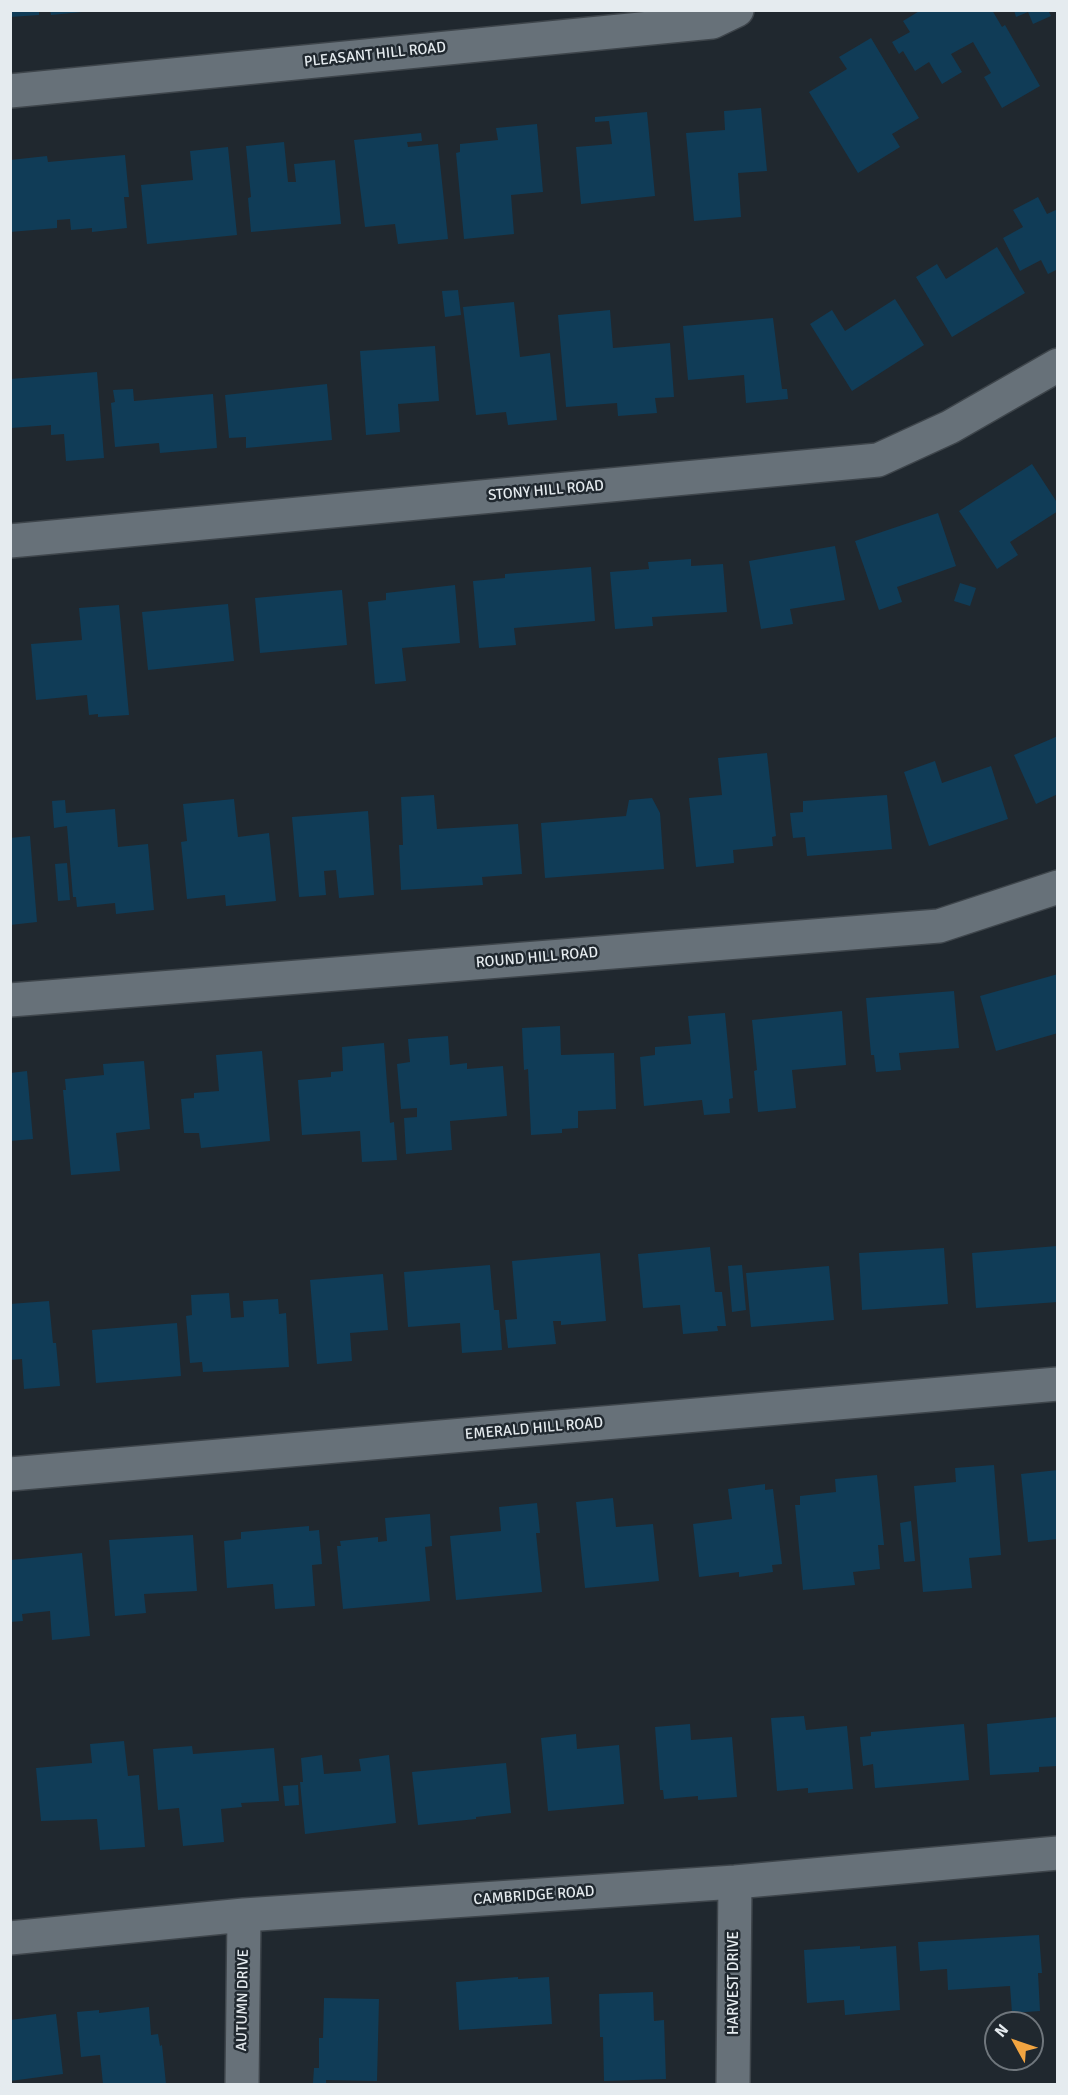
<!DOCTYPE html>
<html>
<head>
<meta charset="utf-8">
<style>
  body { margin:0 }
  #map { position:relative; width:1068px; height:2095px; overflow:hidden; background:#20282f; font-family:Signika,sans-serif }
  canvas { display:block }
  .frame { position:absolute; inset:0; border:12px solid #e5ebef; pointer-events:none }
  .north { position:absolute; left:984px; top:2011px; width:60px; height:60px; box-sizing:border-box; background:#20282f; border:2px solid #6f767c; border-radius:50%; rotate:310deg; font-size:16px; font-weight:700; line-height:24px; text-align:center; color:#e5ebef }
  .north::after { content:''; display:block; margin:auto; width:21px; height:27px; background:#f2a541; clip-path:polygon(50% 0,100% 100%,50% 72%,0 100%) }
</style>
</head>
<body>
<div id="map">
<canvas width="1068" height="2095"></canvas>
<div class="frame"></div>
<div class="north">N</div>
</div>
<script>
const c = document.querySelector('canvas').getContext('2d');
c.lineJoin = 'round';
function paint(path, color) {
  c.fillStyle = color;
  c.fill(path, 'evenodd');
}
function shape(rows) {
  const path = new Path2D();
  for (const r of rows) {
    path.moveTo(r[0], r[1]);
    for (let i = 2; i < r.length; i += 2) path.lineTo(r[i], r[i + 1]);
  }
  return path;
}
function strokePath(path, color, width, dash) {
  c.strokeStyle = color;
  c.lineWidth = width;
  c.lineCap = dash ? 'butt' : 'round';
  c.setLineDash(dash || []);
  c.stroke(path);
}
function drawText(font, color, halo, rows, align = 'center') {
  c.font = font + ' Signika,sans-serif';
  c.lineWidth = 5;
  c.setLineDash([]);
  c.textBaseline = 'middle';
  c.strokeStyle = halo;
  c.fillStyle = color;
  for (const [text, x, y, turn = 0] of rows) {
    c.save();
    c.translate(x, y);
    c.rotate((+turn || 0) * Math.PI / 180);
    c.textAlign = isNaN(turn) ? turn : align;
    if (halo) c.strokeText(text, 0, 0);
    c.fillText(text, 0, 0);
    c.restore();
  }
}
const building = shape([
  [10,10,39,10,39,15,10,17],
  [50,10,82,10,82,12,51,15],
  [921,10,992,10,1002,27,1005,25,1040,86,1002,108,984,77,991,73,973,42,951,54,962,72,942,84,929,62,915,71,903,51,899,54,892,42,910,32,903,21],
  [1014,10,1048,10,1051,16,1033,24,1028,12,1016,17],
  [871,38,919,118,892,134,900,147,858,173,809,92,847,69,839,57],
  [761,108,767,171,738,173,741,217,694,221,686,133,725,130,724,111],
  [647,112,655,196,581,204,576,147,612,144,609,121,595,122,595,117],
  [537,124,543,192,511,195,514,234,464,239,456,153,460,152,460,144,498,140,496,128],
  [421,133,422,141,407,142,408,147,438,144,448,239,398,244,395,224,365,227,354,140],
  [284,142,288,182,296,182,294,164,335,160,341,224,251,232,248,198,251,197,246,146],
  [228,147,237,235,147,244,141,185,193,180,190,151],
  [125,155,129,197,124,197,127,228,92,232,92,228,71,230,70,219,57,220,57,228,10,232,10,160,47,156,48,162],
  [1038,197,1047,214,1058,209,1058,269,1048,274,1041,260,1020,271,1003,238,1023,227,1013,210],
  [997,247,1025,293,952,337,916,277,937,264,946,279],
  [458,290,461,315,445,317,442,291],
  [895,299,924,345,852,391,810,324,832,310,845,331],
  [514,302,520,357,550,353,557,420,508,425,506,412,476,415,463,307],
  [610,310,613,348,670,343,674,397,655,398,657,413,618,416,617,403,566,407,558,315],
  [773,318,782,389,787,389,788,399,746,403,744,375,688,380,683,326],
  [435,346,439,401,398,404,400,432,366,435,360,351],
  [97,372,104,458,66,461,64,434,51,435,51,425,11,428,10,379],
  [327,384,332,440,246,448,246,437,229,438,225,395],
  [133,389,134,401,213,394,217,448,160,453,159,443,115,447,111,403,115,402,113,390],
  [1032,464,1058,504,1058,511,1010,542,1018,555,997,569,959,511],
  [938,513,956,566,897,587,902,602,879,610,855,541],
  [835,546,845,600,790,609,793,624,761,629,749,561],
  [691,559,691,566,723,564,727,612,652,617,653,626,615,629,610,572,649,569,648,562],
  [591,567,595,621,514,628,516,645,479,648,473,581,505,578,505,574],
  [960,583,976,588,970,606,954,601],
  [455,585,460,643,402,648,406,681,375,684,368,602,386,600,386,593],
  [342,590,347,645,260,653,255,598],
  [228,604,234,661,148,670,142,612],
  [119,605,129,715,98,717,98,714,89,715,87,695,36,700,31,644,82,640,79,608],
  [1058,736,1058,794,1036,804,1014,755],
  [767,753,776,836,772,837,773,846,733,850,734,863,696,867,689,798,722,795,718,758],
  [935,761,942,783,991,766,1008,819,929,846,904,772],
  [434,795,437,829,518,824,522,874,482,877,483,885,401,890,399,845,403,845,401,797],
  [887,795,892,849,807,856,805,837,793,838,790,813,803,812,803,801],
  [652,798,660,813,664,869,545,878,541,823,626,816,629,800],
  [234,799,238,837,269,833,276,901,226,906,225,895,187,899,181,842,187,841,183,804],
  [65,800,66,813,115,809,118,847,148,844,154,910,116,914,115,903,77,907,76,897,73,897,67,826,54,828,52,801],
  [368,811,374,895,339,898,336,870,324,871,326,895,299,897,292,817],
  [30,836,37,922,10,925,10,838],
  [67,863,70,900,58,901,55,864],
  [1058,974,1058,1033,996,1051,980,996],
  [954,991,959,1048,899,1053,901,1070,876,1072,874,1055,871,1055,866,998],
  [842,1011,846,1065,792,1070,796,1108,758,1112,754,1071,757,1070,752,1020],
  [725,1013,733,1098,729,1099,730,1113,704,1115,702,1100,644,1106,640,1057,655,1055,655,1047,691,1044,688,1016],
  [560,1026,561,1055,614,1053,616,1109,578,1111,578,1128,562,1129,562,1133,531,1135,528,1069,524,1070,522,1028],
  [448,1036,450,1065,467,1063,467,1069,503,1066,507,1116,450,1121,452,1150,406,1154,404,1118,417,1117,417,1108,401,1109,397,1064,410,1062,408,1039],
  [384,1043,390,1123,394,1122,397,1160,362,1162,360,1131,302,1135,298,1080,331,1077,331,1072,343,1071,342,1047],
  [262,1051,270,1141,201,1148,199,1133,184,1133,181,1099,194,1098,194,1093,219,1091,216,1055],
  [144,1061,150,1129,116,1133,120,1171,71,1175,63,1090,66,1090,65,1079,104,1075,103,1064],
  [27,1071,33,1139,10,1141,10,1073],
  [1057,1246,1058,1302,976,1308,972,1253],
  [710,1247,715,1292,722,1292,726,1326,717,1326,718,1331,683,1334,680,1305,643,1308,638,1254],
  [944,1248,948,1304,862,1310,859,1253],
  [600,1253,606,1321,561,1325,561,1321,553,1321,556,1344,508,1348,505,1320,517,1319,512,1261],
  [490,1265,494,1310,499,1310,502,1350,462,1353,460,1323,408,1327,404,1272],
  [742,1265,746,1310,732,1312,728,1266],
  [829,1266,834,1320,751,1327,746,1273],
  [383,1274,388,1330,350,1333,352,1361,317,1364,310,1280],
  [229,1293,231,1318,244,1317,243,1301,278,1299,279,1314,286,1313,289,1367,203,1372,202,1362,190,1363,186,1316,192,1315,191,1295],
  [49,1301,53,1343,56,1343,60,1386,24,1389,22,1359,10,1360,10,1304],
  [177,1323,181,1376,96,1383,92,1330],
  [994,1465,1001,1555,969,1558,972,1588,923,1592,914,1486,956,1482,955,1468],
  [1058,1470,1058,1539,1028,1542,1021,1474],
  [877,1475,884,1545,878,1545,880,1569,853,1572,855,1585,803,1590,795,1505,800,1505,800,1496,836,1492,835,1479],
  [765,1484,765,1490,773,1489,782,1564,772,1565,773,1572,739,1577,739,1572,699,1577,693,1524,732,1519,728,1489],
  [613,1498,616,1527,653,1524,659,1581,585,1588,576,1502],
  [537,1503,540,1533,536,1533,542,1592,456,1600,450,1536,501,1531,499,1507],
  [430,1514,432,1546,425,1547,430,1601,343,1609,337,1546,341,1546,340,1541,378,1537,378,1542,387,1541,385,1518],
  [911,1521,915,1561,904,1562,900,1523],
  [309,1526,309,1531,319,1530,322,1564,312,1565,315,1606,275,1609,273,1584,227,1588,224,1541,241,1539,241,1532],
  [193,1535,197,1591,144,1594,146,1613,115,1616,109,1540],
  [82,1553,90,1636,52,1640,50,1611,22,1614,23,1621,10,1622,10,1560],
  [804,1716,806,1730,847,1726,853,1789,808,1793,808,1788,777,1791,771,1718],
  [1058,1717,1058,1766,1039,1767,1039,1772,990,1775,987,1724],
  [690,1724,691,1740,732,1737,737,1797,698,1800,698,1796,664,1799,663,1790,660,1790,655,1727],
  [964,1724,969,1780,875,1788,873,1764,863,1766,860,1737,871,1736,871,1732],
  [576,1734,577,1749,619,1745,624,1804,548,1811,541,1738],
  [124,1741,128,1776,139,1775,145,1847,100,1850,97,1819,41,1821,36,1768,92,1763,90,1744],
  [192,1746,193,1754,274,1748,279,1801,241,1803,242,1807,221,1809,224,1842,183,1846,179,1808,158,1810,153,1749],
  [322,1755,324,1774,361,1771,359,1759,389,1755,396,1823,305,1834,300,1782,303,1782,301,1758],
  [506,1763,511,1813,476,1817,476,1819,418,1825,412,1772],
  [298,1785,299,1805,285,1806,283,1786],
  [1039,1935,1042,1973,1038,1973,1040,2011,1012,2013,1010,1986,948,1990,947,1969,920,1971,918,1942],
  [860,1946,860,1949,896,1946,900,2010,845,2015,844,2000,807,2003,804,1950],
  [518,1977,518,1979,549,1977,552,2024,459,2030,456,1982],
  [653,1992,654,2021,664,2020,666,2079,604,2081,603,2037,600,2037,599,1994],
  [324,1998,379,1999,377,2081,326,2080,326,2083,313,2083,314,2068,319,2068,319,2038,323,2038],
  [149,2007,151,2035,158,2034,160,2046,162,2045,166,2084,103,2084,100,2055,81,2057,77,2012,99,2010,99,2013],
  [56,2014,63,2074,10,2081,10,2020]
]);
const minor = shape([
  [10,91,712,22,737,10],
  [10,541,878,460,950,427,1058,365],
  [10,1000,939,926,1058,887],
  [10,1474,1058,1384],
  [10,1938,244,1915,735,1882,1058,1853],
  [242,2084,244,1915],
  [733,2084,735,1882]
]);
const streetNames = [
  ["PLEASANT HILL ROAD",375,55,-6],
  ["STONY HILL ROAD",546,491,-5],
  ["ROUND HILL ROAD",537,958,-5],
  ["EMERALD HILL ROAD",534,1429,-5],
  ["CAMBRIDGE ROAD",534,1896,-4],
  ["HARVEST DRIVE",734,1983,-90],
  ["AUTUMN DRIVE",243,2000,-89]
];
paint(building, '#103c57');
strokePath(minor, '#3e454b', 36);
strokePath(minor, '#677179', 33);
drawText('15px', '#e5ebef', '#20282f', streetNames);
</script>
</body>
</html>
